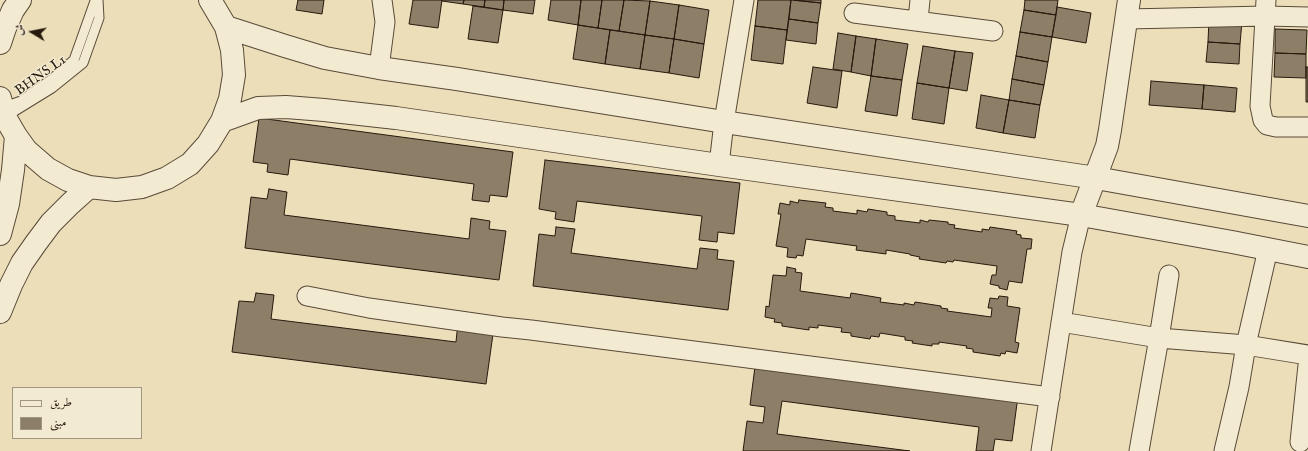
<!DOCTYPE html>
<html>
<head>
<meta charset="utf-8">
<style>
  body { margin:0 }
  #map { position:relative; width:1308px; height:451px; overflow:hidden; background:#eddeba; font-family:"IM FELL English",Amiri,serif }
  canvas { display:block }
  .legend { position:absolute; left:12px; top:387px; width:130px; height:52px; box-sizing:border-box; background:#f3ead2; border:1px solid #a19683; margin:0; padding:5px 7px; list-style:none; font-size:12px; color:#26190d }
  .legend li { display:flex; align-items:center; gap:8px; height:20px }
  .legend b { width:20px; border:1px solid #a19683 }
  .north { position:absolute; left:12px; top:12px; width:40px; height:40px; -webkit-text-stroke:3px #f3ead2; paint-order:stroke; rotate:280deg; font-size:11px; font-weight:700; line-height:16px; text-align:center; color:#26190d }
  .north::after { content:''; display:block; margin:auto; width:14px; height:18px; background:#26190d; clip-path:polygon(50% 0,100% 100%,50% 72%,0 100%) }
</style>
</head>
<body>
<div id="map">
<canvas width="1308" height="451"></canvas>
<ul class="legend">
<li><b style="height:5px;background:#f3ead2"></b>طريق</li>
<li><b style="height:11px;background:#8d7f67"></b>مبنى</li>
</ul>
<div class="north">ش</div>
</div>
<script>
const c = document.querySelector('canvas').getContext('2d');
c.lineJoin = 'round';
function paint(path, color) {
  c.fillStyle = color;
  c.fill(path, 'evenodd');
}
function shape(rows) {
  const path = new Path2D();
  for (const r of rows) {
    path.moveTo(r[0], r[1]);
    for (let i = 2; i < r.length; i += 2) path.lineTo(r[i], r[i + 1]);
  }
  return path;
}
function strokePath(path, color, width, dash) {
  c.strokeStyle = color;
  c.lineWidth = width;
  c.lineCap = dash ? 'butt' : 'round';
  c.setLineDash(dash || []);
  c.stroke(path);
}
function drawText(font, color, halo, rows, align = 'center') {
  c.font = font + ' "IM FELL English",serif';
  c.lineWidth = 3;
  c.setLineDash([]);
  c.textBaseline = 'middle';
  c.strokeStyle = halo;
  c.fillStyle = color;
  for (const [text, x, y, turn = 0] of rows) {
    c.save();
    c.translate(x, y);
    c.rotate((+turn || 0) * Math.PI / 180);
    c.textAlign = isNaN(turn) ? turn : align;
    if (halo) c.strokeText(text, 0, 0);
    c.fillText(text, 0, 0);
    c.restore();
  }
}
const building = shape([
  [298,0,324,0,322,14,296,10,298,0],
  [413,0,442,0,438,28,409,24,413,0],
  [442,0,464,0,463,4,442,1,442,0],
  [464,0,485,0,484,7,463,4,464,0],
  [485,0,504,0,503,10,484,7,485,0],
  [504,0,535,0,533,14,503,10,504,0],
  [551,0,581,0,578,25,548,20,551,0],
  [581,0,602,0,598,28,578,25,581,0],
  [602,0,624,0,619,31,598,28,602,0],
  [624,0,650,1,645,35,619,31,624,0],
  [758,0,791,0,787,30,755,26,758,0],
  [791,0,821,3,818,23,789,19,791,0],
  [794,0,821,0,821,3,794,0],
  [1025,0,1058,0,1056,15,1024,10,1025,0],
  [650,1,679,5,674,39,645,35,650,1],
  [679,5,709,10,704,44,674,39,679,5],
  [473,6,503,10,498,43,468,39,473,6],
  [1057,7,1091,13,1086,43,1052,37,1057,7],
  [1024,10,1056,15,1052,37,1020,32,1024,10],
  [789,19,818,23,816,44,786,40,789,19],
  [1209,19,1242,21,1240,44,1208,42,1209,19],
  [578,25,610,30,605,64,573,59,578,25],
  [755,26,787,30,783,64,751,60,755,26],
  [1275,29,1307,30,1306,54,1275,53,1275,29],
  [610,30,645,35,640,69,605,64,610,30],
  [1020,32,1052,37,1048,62,1016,56,1020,32],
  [838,33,856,36,851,72,833,69,838,33],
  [645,35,674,39,669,73,640,69,645,35],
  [856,36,876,39,871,76,851,72,856,36],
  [674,39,704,44,699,78,669,73,674,39],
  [876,39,908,44,902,80,871,76,876,39],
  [1208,42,1240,44,1239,64,1206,62,1208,42],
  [923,46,955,51,949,88,917,83,923,46],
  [955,51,973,53,967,91,949,88,955,51],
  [1275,53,1306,54,1306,78,1274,77,1275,53],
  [1016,56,1048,62,1044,85,1012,79,1016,56],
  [813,67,842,71,837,108,807,103,813,67],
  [1306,67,1308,67,1308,102,1306,102,1306,67],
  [871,76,902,80,897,116,865,111,871,76],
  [1012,79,1044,85,1040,105,1009,100,1012,79],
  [1151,81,1204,85,1202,109,1149,105,1151,81],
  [917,83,949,88,944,124,912,119,917,83],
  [1204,85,1237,88,1235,112,1202,109,1204,85],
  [981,95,1009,100,1003,133,976,128,981,95],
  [1009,100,1040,105,1035,138,1003,133,1009,100],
  [259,118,513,152,507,197,490,195,489,202,472,200,474,184,290,159,288,175,267,172,268,164,253,162,259,118],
  [545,160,740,183,734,234,718,232,717,242,699,240,702,216,577,201,574,222,555,219,556,212,539,209,545,160],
  [269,189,287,192,284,215,469,239,471,218,490,221,489,229,506,231,499,280,245,248,251,197,267,199,269,189],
  [799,200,826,203,825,207,833,208,833,211,857,214,857,210,867,212,868,209,887,212,887,215,895,216,895,220,920,223,920,220,928,222,929,220,948,222,948,224,955,225,954,228,982,232,982,229,989,230,990,227,1017,231,1016,234,1021,235,1021,238,1032,239,1031,249,1027,249,1022,283,1009,281,1007,290,999,288,999,286,990,284,992,275,996,275,997,266,954,260,953,262,947,261,946,263,919,259,920,257,910,255,910,254,886,250,886,254,856,250,857,246,806,239,803,256,797,255,796,258,787,257,788,248,776,246,781,214,778,214,780,203,790,205,790,201,798,203,799,200],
  [556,227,575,229,571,253,697,269,700,248,718,250,717,259,734,261,728,310,533,286,539,234,555,236,556,227],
  [787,267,796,269,795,272,802,273,800,291,850,298,851,293,881,298,880,302,904,305,904,303,914,305,915,302,941,306,941,308,948,309,947,311,984,316,991,317,992,308,988,308,990,298,998,299,999,296,1008,297,1007,306,1020,308,1015,342,1019,343,1017,353,1006,351,1005,354,1001,353,1000,356,973,352,973,349,966,348,967,346,939,342,939,344,932,344,932,346,912,343,913,341,905,340,905,337,880,333,879,337,871,336,870,339,851,336,851,333,841,332,842,328,818,325,818,328,809,327,809,330,782,326,782,323,774,322,775,319,765,317,766,306,769,307,773,275,786,276,787,267],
  [256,293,274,295,271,319,456,342,458,322,493,334,486,384,232,352,239,301,254,302,256,293],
  [756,359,1018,396,1012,441,995,439,993,451,976,451,979,427,782,401,777,434,910,451,743,451,747,421,763,423,765,407,750,405,756,359]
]);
const service = shape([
  [2,108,21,101,52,79,74,60,95,1],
  [5,117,52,88,83,63,99,18,98,0]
]);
const minor = shape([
  [1266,0,1260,106,1263,120,1267,125,1276,127,1308,127],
  [854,13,993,31],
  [1127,19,1266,16,1308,17],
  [918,20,920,0],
  [379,68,385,22,382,0],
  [719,165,724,122,744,0],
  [307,296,369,308,502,327,531,330,1050,397],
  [1061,322,1159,338,1169,275],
  [1300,442,1308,365],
  [1041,451,1072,252,1081,215],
  [1139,451,1159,338,1246,345,1308,355],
  [1224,451,1239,387,1246,345,1268,249]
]);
const tertiary = shape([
  [226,27,285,46,325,58,379,68,457,79,724,122,1096,178,1308,216],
  [0,43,5,28,13,10,20,0],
  [0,98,5,117,16,136,26,150,48,169,68,180,89,187,116,190,142,187,167,178,190,164,208,144,222,121,230,99,234,75,232,50,226,27,210,0],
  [222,121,258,108,286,107,324,110,396,118,719,165,1081,215,1232,242,1308,257],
  [1081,215,1107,146,1110,130,1129,0],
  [0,234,8,204,13,170,16,136],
  [0,312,11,285,22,263,36,243,51,223,70,204,89,187]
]);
const streetNames = [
  ["BHNS L1",41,76,-35]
];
paint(building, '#8d7f67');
strokePath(building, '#26190d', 1);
strokePath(service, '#584a38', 11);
strokePath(minor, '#584a38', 21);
strokePath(tertiary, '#584a38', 24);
strokePath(service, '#f3ead2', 9);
strokePath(minor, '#f3ead2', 19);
strokePath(tertiary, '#f3ead2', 22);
drawText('14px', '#26190d', '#f3ead2', streetNames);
</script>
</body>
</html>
